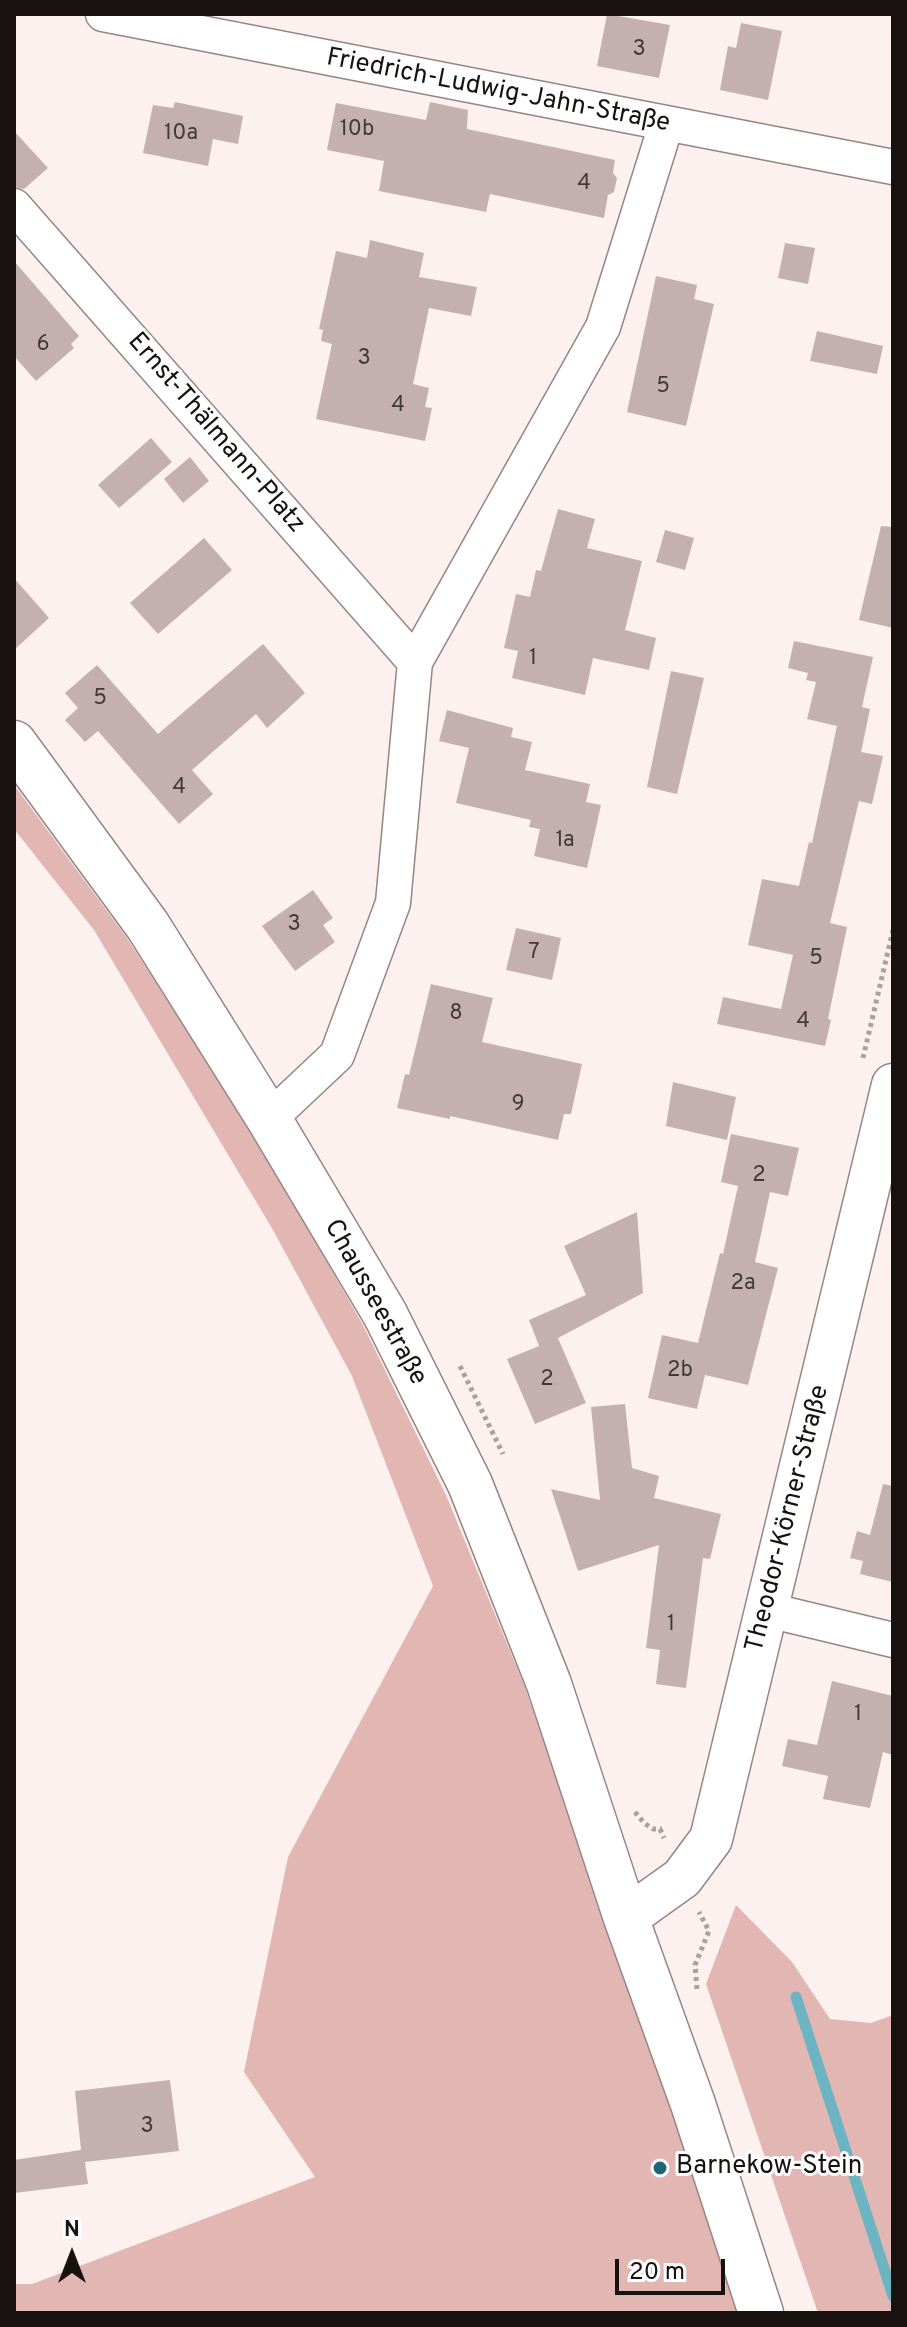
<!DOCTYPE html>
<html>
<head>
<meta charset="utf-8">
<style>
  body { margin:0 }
  #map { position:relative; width:907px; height:2327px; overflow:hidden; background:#fdf1f0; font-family:Overpass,sans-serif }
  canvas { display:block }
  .frame { position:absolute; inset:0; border:16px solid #171110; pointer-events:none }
  .north { position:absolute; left:32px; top:2215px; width:80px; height:80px; -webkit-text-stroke:6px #fff; paint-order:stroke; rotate:0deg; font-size:22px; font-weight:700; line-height:32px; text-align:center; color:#171110 }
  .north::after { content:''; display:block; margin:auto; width:28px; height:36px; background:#171110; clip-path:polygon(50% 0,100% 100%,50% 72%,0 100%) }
  .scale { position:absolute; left:615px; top:2259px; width:110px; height:36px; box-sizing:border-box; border:4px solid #171110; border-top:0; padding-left:10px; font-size:24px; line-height:28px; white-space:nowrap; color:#171110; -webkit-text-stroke:6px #fff; paint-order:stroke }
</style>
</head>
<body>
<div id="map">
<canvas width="907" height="2327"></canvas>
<div class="frame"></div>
<div class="north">N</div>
<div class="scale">20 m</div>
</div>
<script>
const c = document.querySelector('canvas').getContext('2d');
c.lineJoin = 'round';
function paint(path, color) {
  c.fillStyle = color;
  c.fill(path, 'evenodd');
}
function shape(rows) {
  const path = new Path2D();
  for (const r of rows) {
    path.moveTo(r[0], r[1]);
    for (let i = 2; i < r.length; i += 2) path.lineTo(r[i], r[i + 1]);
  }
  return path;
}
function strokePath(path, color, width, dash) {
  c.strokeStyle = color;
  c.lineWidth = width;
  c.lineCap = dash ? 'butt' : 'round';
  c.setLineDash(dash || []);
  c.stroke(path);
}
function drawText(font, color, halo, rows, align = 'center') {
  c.font = font + ' Overpass,sans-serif';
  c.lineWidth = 6;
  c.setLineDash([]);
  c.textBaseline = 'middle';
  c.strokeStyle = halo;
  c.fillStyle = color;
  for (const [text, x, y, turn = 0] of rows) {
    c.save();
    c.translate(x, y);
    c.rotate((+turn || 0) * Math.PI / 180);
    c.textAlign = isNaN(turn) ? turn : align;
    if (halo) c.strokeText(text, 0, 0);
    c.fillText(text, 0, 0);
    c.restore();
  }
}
const green = shape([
  [14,785,127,938,249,1126,363,1325,446,1495,526,1690,645,2030,739,2313,14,2313,14,2284,32,2284,315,2177,244,2072,288,1857,433,1586,352,1376,273,1230,94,930,14,829],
  [736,1905,792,1962,830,2019,871,2023,893,2015,893,2313,818,2313,706,1984]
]);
const stream = shape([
  [796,1997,893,2296]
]);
const building = shape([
  [607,14,670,25,659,78,597,66],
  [741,23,782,31,768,100,720,90,728,46,736,48],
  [175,102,243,116,238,144,213,139,208,166,143,153,153,105,173,108],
  [430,102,468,110,467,129,615,160,613,173,617,178,614,192,608,195,604,218,490,194,486,212,379,191,384,161,327,150,336,103,426,120],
  [14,131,48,168,24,189,14,187],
  [370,240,424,253,419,277,477,287,471,316,429,308,413,384,429,388,425,407,432,408,425,441,316,419,332,344,321,341,323,330,319,329,336,251,367,258],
  [785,243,815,248,808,284,778,278],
  [14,261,79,336,71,344,74,348,36,381,14,356],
  [656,276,697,285,694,299,714,304,686,426,627,412],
  [817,331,883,346,877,374,810,361],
  [151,438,172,462,119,508,98,485],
  [190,457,209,481,183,503,164,479],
  [558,509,595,519,587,548,642,561,625,630,656,638,649,670,593,658,585,695,512,678,518,651,504,648,516,594,530,597,536,570,541,571],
  [881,526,893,527,893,628,859,620],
  [665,530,694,538,685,570,656,562],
  [204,538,232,570,158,634,130,603],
  [14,578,49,618,14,650],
  [794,641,873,657,862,707,870,709,861,752,883,756,872,804,859,801,830,923,847,927,828,1019,831,1020,825,1046,717,1024,723,997,781,1009,793,955,748,945,762,879,799,886,809,842,812,843,837,726,807,719,816,682,806,680,808,673,788,668],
  [263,644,305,693,267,728,256,714,192,770,213,794,179,824,98,731,85,742,65,720,78,708,65,693,97,665,158,734],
  [671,671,704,678,677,794,647,787],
  [447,710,513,728,511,737,532,742,525,770,590,784,586,802,601,805,587,868,534,856,540,829,529,827,531,820,456,803,469,748,439,741],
  [313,890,333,918,323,925,335,942,295,971,262,926],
  [516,928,561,938,552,980,506,970],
  [431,984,493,998,482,1042,582,1064,571,1114,564,1114,558,1140,450,1116,450,1119,397,1108,405,1074,409,1075],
  [673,1082,736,1097,727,1140,666,1126],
  [731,1134,799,1148,788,1196,770,1192,755,1262,778,1268,748,1385,705,1375,697,1409,648,1398,662,1335,698,1343,720,1253,723,1254,738,1186,721,1182],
  [637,1212,643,1293,558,1338,586,1403,535,1424,507,1359,539,1346,529,1320,586,1295,564,1246],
  [625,1404,632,1468,659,1476,654,1498,721,1514,710,1559,703,1558,686,1688,656,1684,660,1650,646,1648,659,1545,578,1571,551,1489,600,1500,591,1407],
  [883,1484,893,1486,893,1582,860,1574,863,1561,850,1558,857,1531,870,1535],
  [832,1681,893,1696,893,1755,883,1752,870,1808,823,1799,828,1776,782,1766,788,1739,817,1745],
  [170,2080,179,2151,85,2162,88,2184,14,2193,14,2160,81,2150,75,2091]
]);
const path = shape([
  [863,1058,893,930],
  [460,1366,503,1454],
  [635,1812,644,1823,653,1829,660,1829,664,1838],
  [697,1989,695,1965,709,1931,699,1912]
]);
const minor = shape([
  [103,14,893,167],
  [14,206,415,662],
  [269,1119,337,1055,393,903,415,662,603,327,666,125],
  [768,1610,893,1640]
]);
const tertiary = shape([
  [626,1918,682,1878,711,1839,893,1085]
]);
const secondary = shape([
  [14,743,148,926,269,1119,385,1314,470,1484,549,1684,626,1918,693,2104,761,2313]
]);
const markers = [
  [660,2168,8,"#1e6674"]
];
const numberNames = [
  ["3",639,51],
  ["10b",357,131],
  ["10a",181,135],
  ["4",584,185],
  ["6",43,346],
  ["3",364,360],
  ["5",663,388],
  ["4",398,407],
  ["1",533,660],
  ["5",100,700],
  ["4",179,789],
  ["1a",565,842],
  ["3",294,926],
  ["7",534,954],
  ["5",816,960],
  ["8",456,1015],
  ["4",803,1023],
  ["9",518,1106],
  ["2",759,1177],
  ["2a",743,1285],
  ["2b",680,1372],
  ["2",547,1381],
  ["1",671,1626],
  ["1",858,1716],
  ["3",147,2128]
];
const streetNames = [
  ["Friedrich-Ludwig-Jahn-Straße",498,92,11],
  ["Ernst-Thälmann-Platz",215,434,49],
  ["Chausseestraße",374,1303,61],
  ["Theodor-Körner-Straße",789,1519,-76]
];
const poiNames = [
  ["Barnekow-Stein",676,2168]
];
paint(green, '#e2b6b2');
strokePath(stream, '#6db4c2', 11);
paint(building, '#c4b1af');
strokePath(minor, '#978583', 37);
strokePath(tertiary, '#978583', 45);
strokePath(secondary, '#978583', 47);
strokePath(path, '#aaa09f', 5, [4, 4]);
strokePath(minor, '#fff', 34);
strokePath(tertiary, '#fff', 42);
strokePath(secondary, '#fff', 44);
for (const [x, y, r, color] of markers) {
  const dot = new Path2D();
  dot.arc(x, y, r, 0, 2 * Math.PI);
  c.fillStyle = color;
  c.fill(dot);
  strokePath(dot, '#fff', 3);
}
drawText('22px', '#423938', null, numberNames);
drawText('26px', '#171110', '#fff', streetNames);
drawText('26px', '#171110', '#fff', poiNames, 'left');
</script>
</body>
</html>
